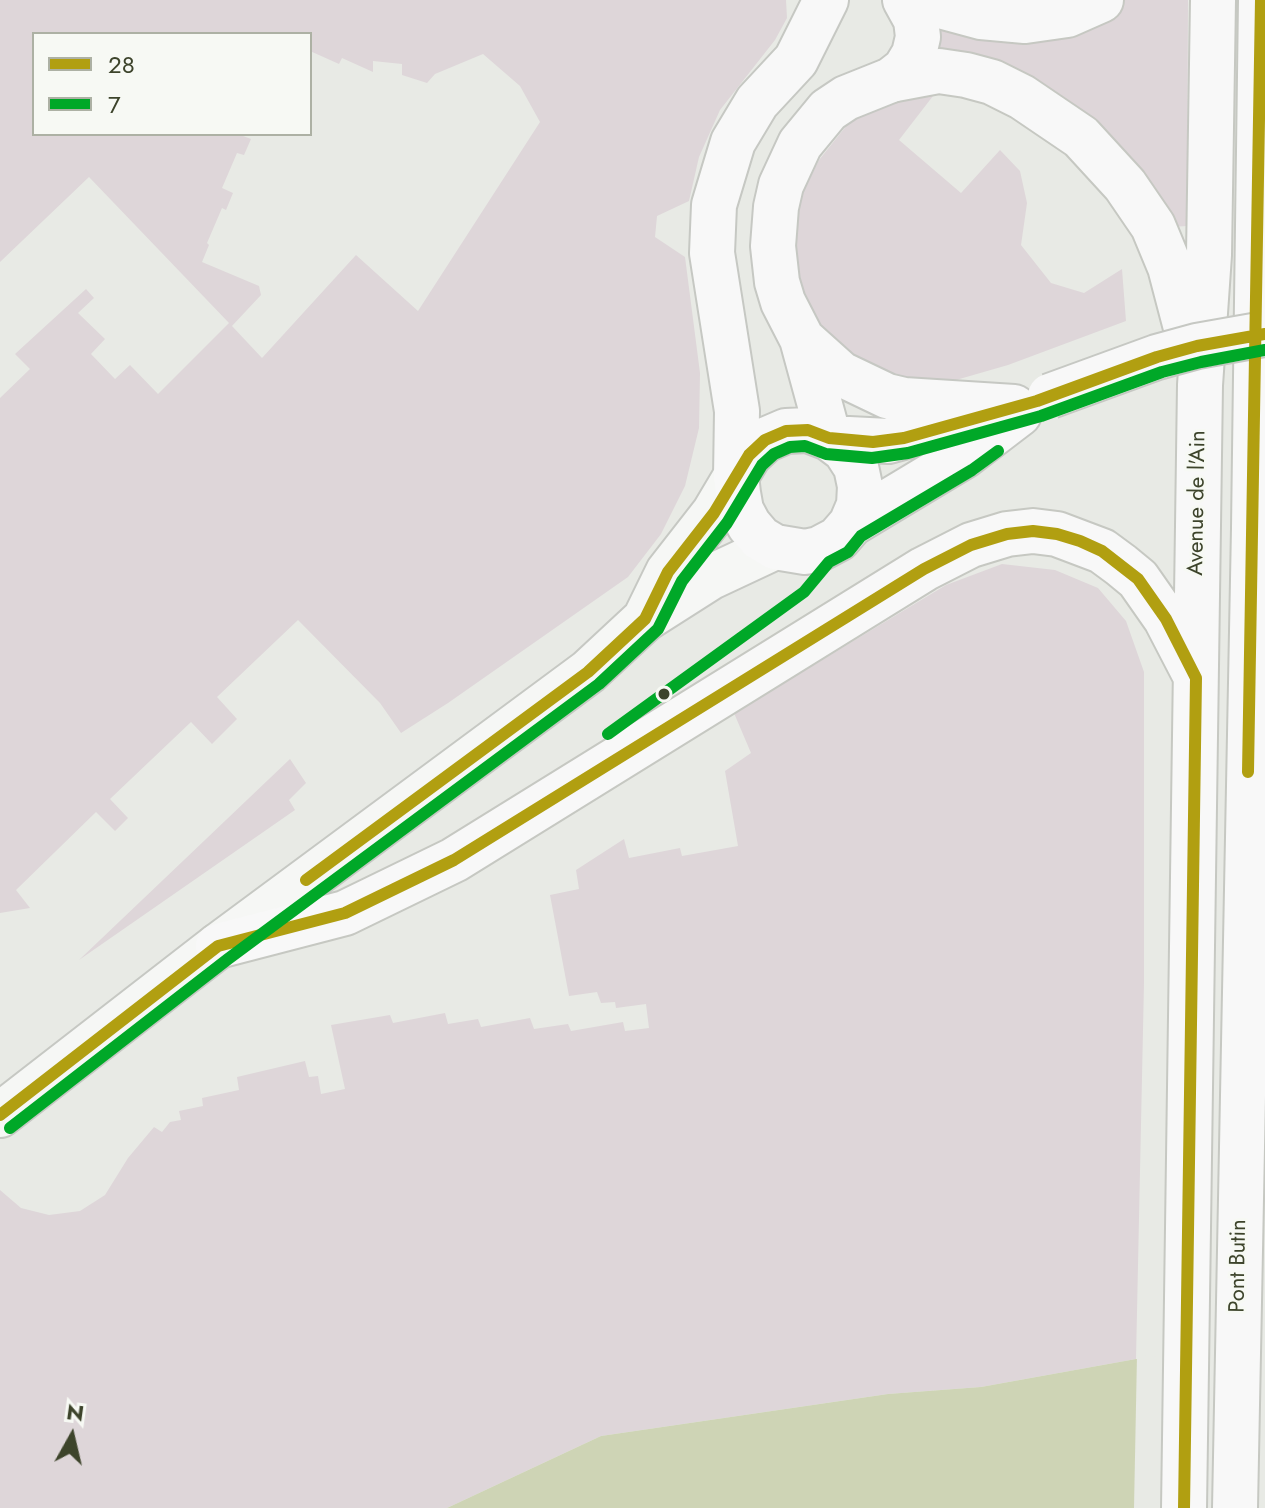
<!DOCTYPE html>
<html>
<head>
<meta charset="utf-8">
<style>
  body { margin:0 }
  #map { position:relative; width:1265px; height:1508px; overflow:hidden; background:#e8eae5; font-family:Jost,sans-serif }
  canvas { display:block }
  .legend { position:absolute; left:32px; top:32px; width:280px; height:104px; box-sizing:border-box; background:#f7f9f4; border:2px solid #adb1a4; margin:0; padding:10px 14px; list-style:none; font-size:24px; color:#3d442b }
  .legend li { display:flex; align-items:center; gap:16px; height:40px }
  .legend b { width:40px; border:2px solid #adb1a4 }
  .north { position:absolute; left:32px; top:1396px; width:80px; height:80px; -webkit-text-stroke:6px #f7f9f4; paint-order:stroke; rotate:8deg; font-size:22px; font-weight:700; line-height:32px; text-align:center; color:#3d442b }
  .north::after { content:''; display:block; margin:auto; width:28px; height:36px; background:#3d442b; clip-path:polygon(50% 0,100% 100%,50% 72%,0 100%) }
</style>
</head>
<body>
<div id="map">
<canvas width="1265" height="1508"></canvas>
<ul class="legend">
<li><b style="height:10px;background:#b19f11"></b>28</li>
<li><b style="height:10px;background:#00a828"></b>7</li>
</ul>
<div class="north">N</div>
</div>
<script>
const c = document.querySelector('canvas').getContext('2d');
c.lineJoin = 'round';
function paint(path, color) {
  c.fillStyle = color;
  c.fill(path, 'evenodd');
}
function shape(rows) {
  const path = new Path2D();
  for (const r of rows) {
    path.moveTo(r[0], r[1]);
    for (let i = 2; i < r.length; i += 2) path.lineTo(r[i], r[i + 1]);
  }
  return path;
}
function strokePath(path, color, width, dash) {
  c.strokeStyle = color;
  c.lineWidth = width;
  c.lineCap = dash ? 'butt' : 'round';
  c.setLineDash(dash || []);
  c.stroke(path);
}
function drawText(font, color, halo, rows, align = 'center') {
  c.font = font + ' Jost,sans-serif';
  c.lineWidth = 6;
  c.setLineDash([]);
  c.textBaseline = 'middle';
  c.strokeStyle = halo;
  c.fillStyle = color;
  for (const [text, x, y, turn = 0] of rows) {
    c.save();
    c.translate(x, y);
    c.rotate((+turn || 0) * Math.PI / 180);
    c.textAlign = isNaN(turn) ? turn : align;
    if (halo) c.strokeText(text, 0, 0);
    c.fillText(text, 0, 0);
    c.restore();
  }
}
const green = shape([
  [0,0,786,0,787,18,775,40,720,110,699,157,689,201,657,216,655,237,685,257,700,373,699,428,685,486,661,534,628,577,448,703,401,733,380,703,298,620,217,697,237,719,212,744,191,722,110,799,128,818,115,831,96,812,16,890,30,908,0,913,0,398,30,369,15,354,86,289,94,298,78,313,105,339,91,354,115,379,130,365,158,394,229,323,89,177,0,262],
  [34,34,310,34,310,51,339,64,342,58,373,72,373,61,402,64,402,75,427,83,435,74,483,54,520,86,540,122,418,311,356,255,262,358,232,326,261,295,259,286,202,262,209,245,207,243,222,208,226,210,233,193,222,188,237,153,244,155,251,139,238,134,34,134],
  [1125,0,1188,0,1187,226,1170,227,939,55,941,29,1089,28],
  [894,94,933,96,899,140,961,193,1000,150,1020,171,1027,203,1021,245,1051,283,1084,293,1122,269,1126,321,1008,365,956,380,929,384,877,371,837,345,808,309,792,261,797,204,819,160,847,125],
  [1002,564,1055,570,1098,588,1126,621,1144,672,1144,983,1136,1359,981,1387,888,1394,601,1436,447,1508,0,1508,0,1190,21,1208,49,1215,80,1211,105,1195,128,1158,154,1127,162,1132,170,1122,181,1120,179,1111,203,1106,202,1098,239,1090,237,1077,305,1061,309,1077,318,1076,321,1094,345,1089,331,1025,390,1015,393,1023,445,1013,448,1024,478,1019,481,1027,530,1018,534,1029,568,1024,571,1031,623,1022,625,1031,649,1028,646,1004,616,1008,615,1002,601,1003,597,992,569,996,550,895,579,889,576,870,624,839,629,858,680,848,682,856,738,846,725,771,751,753,734,713,946,585],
  [290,759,306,783,289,800,295,810,79,960]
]);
const water = shape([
  [1136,1359,1265,1369,1265,1508,447,1508,601,1436,888,1394,981,1387]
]);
const pier = shape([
  [1137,1355,1265,1365,1265,1508,1134,1508]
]);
const tertiary = shape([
  [645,619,668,572,714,513,736,476],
  [0,1115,218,946,588,672,645,619,711,577,775,547]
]);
const secondary = shape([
  [802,339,841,374,887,396,904,400,1014,407],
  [829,438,802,339,783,302,777,282,773,246,776,207,781,185,800,144,828,110,846,98,891,80,905,69,914,54,918,37,916,20,905,0],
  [829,438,888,441,983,415],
  [736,476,749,455,765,440,786,431,808,430,829,438,845,450,856,467,860,486,859,505,851,524,838,539,819,549,805,552,775,547,760,538,749,525,741,510,738,493,736,476,737,411,712,253,714,205,733,142,757,102,796,60,826,0],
  [851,524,964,456,1019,414]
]);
const primary = shape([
  [918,0,981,17,1025,21,1067,15,1101,0],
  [891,80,939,71,966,75,992,82,1022,97,1081,137,1125,185,1153,226,1170,267,1191,347],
  [218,946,345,913,454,860,924,569,971,545,1007,534,1033,531,1057,534,1102,551,1121,565,1138,579,1166,619,1194,673],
  [1184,1508,1200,385,1209,255,1213,0],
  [1235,1508,1254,528,1261,0]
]);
const secondaryBridge = shape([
  [1050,396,1157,357,1197,346,1265,334]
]);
const bus1 = shape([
  [1248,772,1261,0],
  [306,880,588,672,645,619,668,572,714,513,749,455,765,440,786,431,808,430,829,438,873,442,904,438,1037,401,1157,357,1197,346,1265,334],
  [0,1115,218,946,345,913,454,860,924,569,971,545,1007,534,1033,531,1057,534,1080,541,1102,551,1138,579,1166,619,1196,678,1184,1508]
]);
const bus2 = shape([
  [608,734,804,592,829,562,848,552,861,536,972,470,998,451],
  [10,1128,228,959,599,684,658,629,682,581,727,523,762,465,774,454,790,447,805,446,826,454,872,458,908,453,1041,416,1162,372,1201,362,1265,350]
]);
const markers = [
  [664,694,7,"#3d442b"]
];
const streetNames = [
  ["Avenue de l'Ain",1198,503,-89],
  ["Pont Butin",1239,1266,-89]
];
paint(green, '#ded6d9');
paint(water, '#ced4b5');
paint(pier, '#e8eae5');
strokePath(tertiary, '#c6c8c3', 48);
strokePath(secondary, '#c6c8c3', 48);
strokePath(primary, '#c6c8c2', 48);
strokePath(tertiary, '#f6f7f5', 44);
strokePath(secondary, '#f8f8f8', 44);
strokePath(primary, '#f8f8f8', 44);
strokePath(secondaryBridge, '#c6c8c3', 48, []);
strokePath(secondaryBridge, '#f8f8f8', 44);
strokePath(bus1, '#b19f11', 12);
strokePath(bus2, '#00a828', 12);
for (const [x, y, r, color] of markers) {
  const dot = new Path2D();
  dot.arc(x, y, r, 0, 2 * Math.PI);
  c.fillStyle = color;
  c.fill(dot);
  strokePath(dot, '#f7f9f4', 3);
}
drawText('22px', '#3d442b', '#f7f9f4', streetNames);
</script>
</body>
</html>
